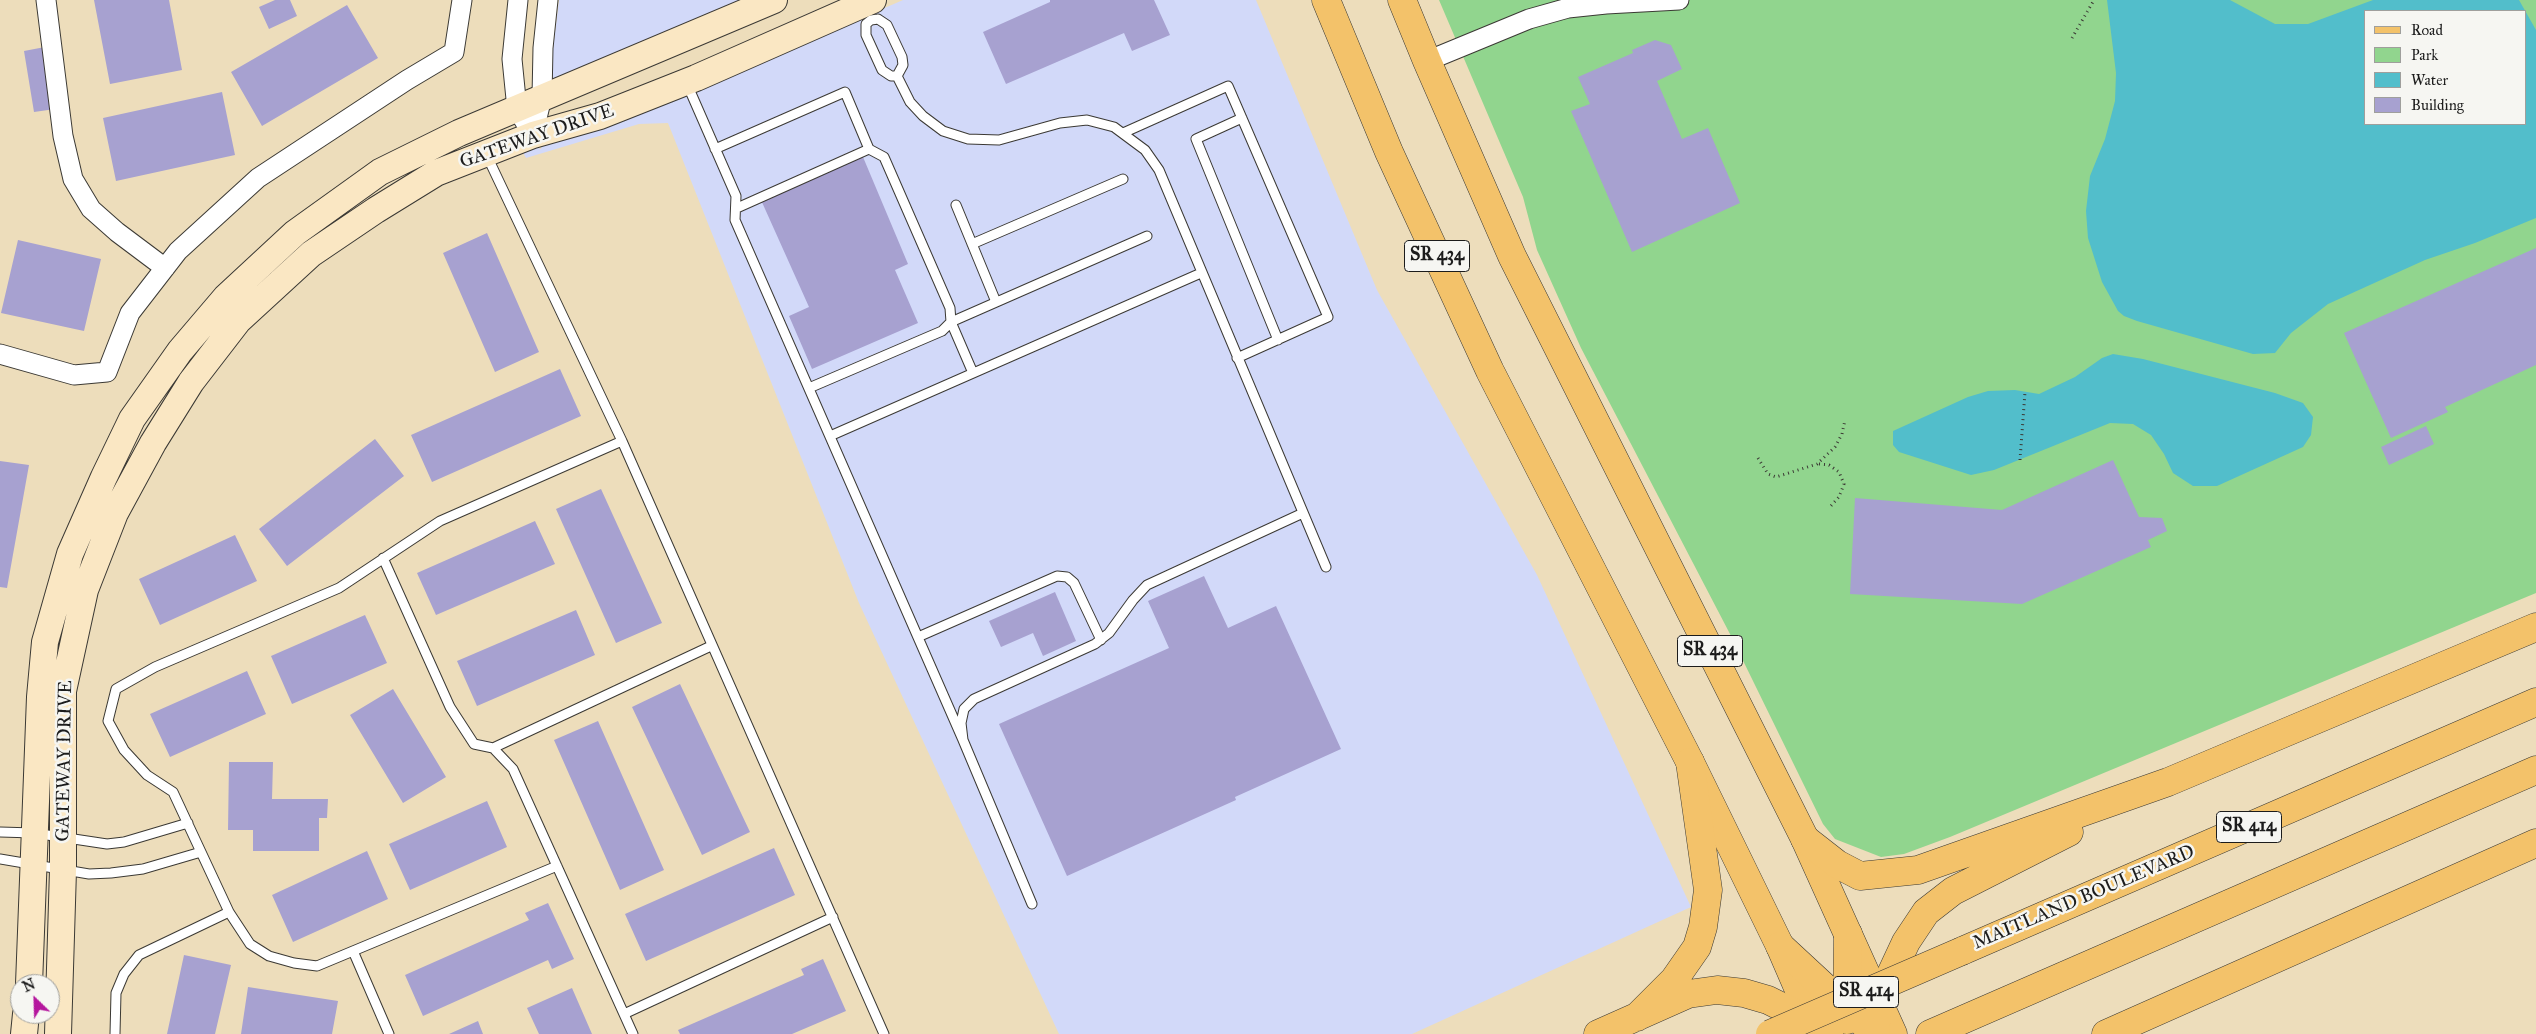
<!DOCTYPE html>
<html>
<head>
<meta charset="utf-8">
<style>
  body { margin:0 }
  #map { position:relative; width:2536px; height:1034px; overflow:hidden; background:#edddbb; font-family:"IM FELL Great Primer",serif }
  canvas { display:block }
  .legend { position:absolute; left:2364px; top:10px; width:162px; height:115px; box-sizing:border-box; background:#f6f6f2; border:1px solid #9f9f9c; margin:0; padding:6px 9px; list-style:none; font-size:15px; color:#1c1c1c }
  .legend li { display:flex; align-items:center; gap:10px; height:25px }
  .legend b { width:25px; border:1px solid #9f9f9c }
  .north { position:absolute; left:10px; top:974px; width:50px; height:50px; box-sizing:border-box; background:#f6f6f2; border:1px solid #9f9f9c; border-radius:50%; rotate:336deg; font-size:14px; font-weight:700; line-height:20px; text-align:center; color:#1c1c1c }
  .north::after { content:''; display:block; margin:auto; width:18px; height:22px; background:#b5179e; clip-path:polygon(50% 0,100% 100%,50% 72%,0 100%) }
</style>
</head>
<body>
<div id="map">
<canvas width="2536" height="1034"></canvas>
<ul class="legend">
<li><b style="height:6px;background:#f3c26a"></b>Road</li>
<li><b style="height:14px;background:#91d58e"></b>Park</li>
<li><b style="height:14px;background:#52becb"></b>Water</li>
<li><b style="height:14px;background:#a7a1d0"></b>Building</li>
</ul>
<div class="north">N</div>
</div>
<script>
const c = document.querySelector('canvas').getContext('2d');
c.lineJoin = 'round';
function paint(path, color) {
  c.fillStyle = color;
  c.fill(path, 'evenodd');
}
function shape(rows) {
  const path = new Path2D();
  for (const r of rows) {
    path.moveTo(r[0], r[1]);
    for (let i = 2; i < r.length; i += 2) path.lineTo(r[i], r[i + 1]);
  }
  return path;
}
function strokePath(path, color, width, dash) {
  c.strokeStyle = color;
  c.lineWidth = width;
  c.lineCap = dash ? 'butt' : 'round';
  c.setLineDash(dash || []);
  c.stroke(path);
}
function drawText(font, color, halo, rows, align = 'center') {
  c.font = font + ' "IM FELL Great Primer",serif';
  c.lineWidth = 5;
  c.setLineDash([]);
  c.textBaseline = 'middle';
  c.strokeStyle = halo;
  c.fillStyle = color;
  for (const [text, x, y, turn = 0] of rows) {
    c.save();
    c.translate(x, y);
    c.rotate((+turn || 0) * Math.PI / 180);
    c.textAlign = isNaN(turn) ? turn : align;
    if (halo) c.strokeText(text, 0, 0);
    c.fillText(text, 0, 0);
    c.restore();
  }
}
const built = shape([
  [559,0,744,0,553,80,553,49],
  [903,0,1256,0,1377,290,1537,575,1691,907,1412,1034,1059,1034,859,603,668,123,639,124,526,158,522,151,536,147,541,149,542,144,700,88]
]);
const green = shape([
  [1439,0,2536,0,2536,593,1950,837,1904,854,1881,857,1835,839,1823,824,1730,634,1581,348,1537,250,1523,197],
  [2365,11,2525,11,2525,124,2365,124]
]);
const water = shape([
  [2107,0,2230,0,2275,24,2308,24,2373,0,2519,0,2536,30,2536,218,2475,243,2425,260,2328,304,2291,333,2275,353,2253,354,2137,321,2124,316,2118,311,2102,282,2088,238,2086,211,2090,176,2105,139,2115,101,2116,73],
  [2365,11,2525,11,2525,124,2365,124],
  [2113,354,2143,359,2275,393,2303,403,2313,417,2311,435,2303,447,2217,486,2193,486,2173,473,2164,454,2151,435,2133,424,2110,423,1994,470,1971,475,1899,452,1893,445,1893,431,1968,397,1988,391,2015,390,2039,394,2075,377,2102,358]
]);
const building = shape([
  [94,0,169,0,182,70,110,84],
  [275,0,290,0,297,16,269,29,259,7],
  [1050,0,1154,0,1170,35,1132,51,1124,33,1006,84,983,32,1050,2],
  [347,5,378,58,262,126,231,72],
  [1655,40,1671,45,1682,69,1657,81,1682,139,1708,128,1740,203,1632,252,1571,111,1590,104,1578,77,1633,53,1632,50],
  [45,47,55,109,34,112,24,51],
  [222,92,235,155,116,181,103,118],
  [863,157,908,264,895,270,918,323,812,369,789,316,809,307,761,200],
  [487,233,539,352,495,372,443,253],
  [18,240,101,259,84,331,1,313],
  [2536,248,2536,365,2445,407,2448,412,2391,438,2344,333],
  [560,369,581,416,432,482,411,435],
  [2426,426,2434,444,2389,465,2381,447],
  [375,439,404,476,287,566,259,529],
  [2113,460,2139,517,2162,518,2167,531,2148,540,2151,547,2022,604,1850,594,1855,498,2002,510],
  [0,461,29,465,7,588,0,587],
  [601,489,662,623,616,643,556,509],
  [535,521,555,564,436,615,417,573],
  [235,535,257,581,160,625,139,579],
  [1204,576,1228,628,1276,606,1341,749,1235,797,1236,800,1067,876,999,724,1169,648,1148,601],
  [1055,592,1076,641,1043,656,1033,633,1001,647,989,621],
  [576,610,595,655,477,706,457,661],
  [365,615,387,663,292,704,271,656],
  [247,671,266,714,170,757,150,714],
  [680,684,750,832,702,855,632,707],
  [393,689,446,777,403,803,350,715],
  [598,721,664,870,620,890,554,740],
  [229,762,273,762,272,799,328,799,327,818,319,818,319,851,253,851,253,830,228,830],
  [487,801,507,847,410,890,389,844],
  [774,848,795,895,646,961,625,914],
  [367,851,388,899,293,942,272,895],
  [548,903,574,959,552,969,548,960,423,1016,405,975,529,920,525,913],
  [184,955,231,965,215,1034,167,1034],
  [823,959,846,1011,792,1034,680,1034,678,1030,804,975,801,969],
  [248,987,338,1001,332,1034,241,1034],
  [572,988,592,1034,539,1034,527,1008],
  [478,1021,483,1034,449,1034]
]);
const path = shape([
  [2072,38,2094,0],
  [1758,458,1768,474,1776,477,1817,464,1835,447,1842,434,1845,420],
  [2020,460,2025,392],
  [1819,464,1829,465,1839,472,1844,484,1839,497,1829,508]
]);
const lane = shape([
  [878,19,887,25,902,57,903,65,897,76,891,76,882,70,866,35,866,24,871,20,878,19],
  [897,76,910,102,923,116,943,131,968,139,999,140,1060,123,1087,120,1114,127,1145,150,1159,170,1326,567],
  [687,84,736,196,735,220,963,740],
  [1242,118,1196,139,1278,340],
  [1123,133,1228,86,1328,317,1237,358],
  [715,149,845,92,869,149,737,208],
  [487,156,622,441,884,1034],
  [956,205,996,302],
  [972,244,1123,179],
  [973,373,951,322,1147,236],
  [809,388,942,331,951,322,950,308,884,157,869,149],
  [830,436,1201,273],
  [383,558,450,707,474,744,493,748,513,769,633,1034],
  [918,637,1057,576,1067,577,1074,583,1101,640],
  [493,748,711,646],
  [0,832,34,833,107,844,124,842,188,823],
  [0,859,89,874,111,873,143,869,201,852],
  [557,866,317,966,294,963,269,956,250,944,229,912,173,792,147,775,124,750,108,721,116,689,155,667,339,588,440,521,622,441],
  [1032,904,963,740,961,723,964,709,974,699,1095,644,1109,633,1133,600,1147,585,1303,513],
  [353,951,389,1034],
  [624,1014,833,917],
  [115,1034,116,993,124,974,139,955,229,912]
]);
const street = shape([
  [46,0,63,136,73,179,91,209,117,232,165,268],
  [518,0,512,59,517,109,533,135],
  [1427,61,1529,19,1568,8,1606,4,1679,0],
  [533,135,542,97,543,48,548,0],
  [0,354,74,375,107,372,130,313,178,251,258,178,407,80,454,52,462,0]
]);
const secondary = shape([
  [29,984,40,697,45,642,70,554,104,477,132,419,180,351,226,297,295,233,380,172,459,133,774,0],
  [24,1034,26,1014],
  [58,1034,63,870,63,691,85,590,115,513,153,443,191,382,238,321,311,254,376,210,436,173,533,135,600,116,696,78,873,0]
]);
const primary = shape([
  [1326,0,1389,152,1490,371,1690,762,1780,946,1818,1034],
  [1402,0,1427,61,1512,256,1805,839,1893,1034]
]);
const highway = shape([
  [1805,839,1837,864,1860,876,1918,870,2168,782,2536,627],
  [1780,946,1875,1034],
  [1962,951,2536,702],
  [1637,1017,1674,980,1697,947,1703,927,1708,890,1690,762],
  [1847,1020,1848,934],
  [1598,1034,1688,994,1717,990,1744,993,1768,1000,1814,1023,1829,1034],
  [1875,1034,1878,1002,1906,942,1926,912,1953,891,2069,832],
  [1930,1034,2536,770],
  [2106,1034,2536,843]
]);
const highwayBridge = shape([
  [1770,1034,1962,951]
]);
const shields = [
  [1437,256,65],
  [1710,651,65],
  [2249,827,65],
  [1866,992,65]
];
const shieldNames = [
  ["SR 434",1437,256],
  ["SR 434",1710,651],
  ["SR 414",2249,827],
  ["SR 414",1866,992]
];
const streetNames = [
  ["GATEWAY DRIVE",537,137,-19],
  ["GATEWAY DRIVE",65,761,-89],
  ["MAITLAND BOULEVARD",2084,898,-23]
];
paint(built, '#d2d9f9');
paint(green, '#91d58e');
paint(water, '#52becb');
paint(building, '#a7a1d0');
strokePath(lane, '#3b3934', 11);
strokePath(street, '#3b3934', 21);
strokePath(secondary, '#3b3934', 28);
strokePath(primary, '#3b3934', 29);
strokePath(highway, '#3b3934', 29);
strokePath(path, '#3b3934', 3, [1, 4]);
strokePath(lane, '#fff', 9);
strokePath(street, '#fff', 19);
strokePath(secondary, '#fae7c3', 26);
strokePath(primary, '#f3c26a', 28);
strokePath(highway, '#f3c26a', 28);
strokePath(highwayBridge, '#3b3934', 29, []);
strokePath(highwayBridge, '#f3c26a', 28);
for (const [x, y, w] of shields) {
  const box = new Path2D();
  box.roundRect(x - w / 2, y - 15.5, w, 31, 4);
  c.fillStyle = '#f6f6f2';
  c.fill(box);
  strokePath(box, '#1c1c1c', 1);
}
drawText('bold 18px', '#1c1c1c', null, shieldNames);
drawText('19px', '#1c1c1c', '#f6f6f2', streetNames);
</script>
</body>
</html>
